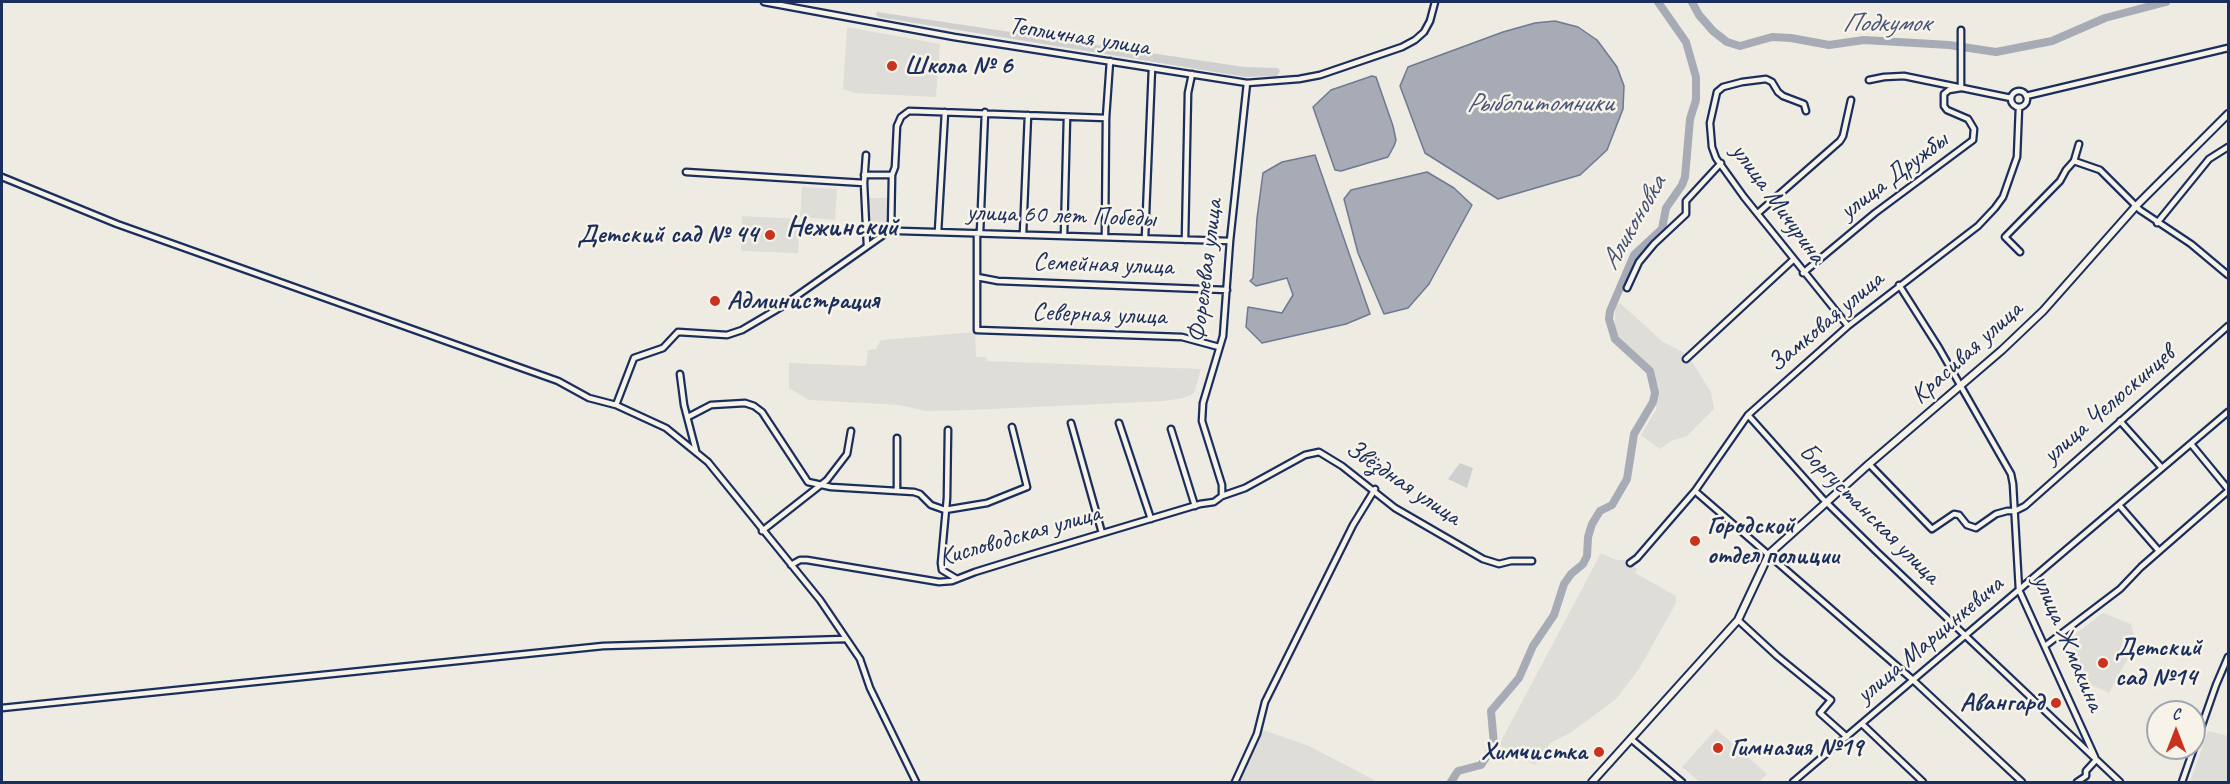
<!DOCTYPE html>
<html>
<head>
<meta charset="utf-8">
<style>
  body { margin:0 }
  #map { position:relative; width:2230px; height:784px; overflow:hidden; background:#eeebe2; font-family:Caveat,sans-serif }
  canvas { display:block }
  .frame { position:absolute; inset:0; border:3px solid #1b2f5e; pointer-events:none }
  .north { position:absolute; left:2146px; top:700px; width:60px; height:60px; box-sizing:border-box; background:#f7f3e8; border:2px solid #9fa5b1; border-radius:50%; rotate:0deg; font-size:16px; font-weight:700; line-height:24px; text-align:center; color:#1b2f5e }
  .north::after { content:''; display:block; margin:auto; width:21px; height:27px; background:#c8321e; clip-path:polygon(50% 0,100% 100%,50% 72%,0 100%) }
</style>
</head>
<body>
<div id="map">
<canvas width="2230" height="784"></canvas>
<div class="frame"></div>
<div class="north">С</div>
</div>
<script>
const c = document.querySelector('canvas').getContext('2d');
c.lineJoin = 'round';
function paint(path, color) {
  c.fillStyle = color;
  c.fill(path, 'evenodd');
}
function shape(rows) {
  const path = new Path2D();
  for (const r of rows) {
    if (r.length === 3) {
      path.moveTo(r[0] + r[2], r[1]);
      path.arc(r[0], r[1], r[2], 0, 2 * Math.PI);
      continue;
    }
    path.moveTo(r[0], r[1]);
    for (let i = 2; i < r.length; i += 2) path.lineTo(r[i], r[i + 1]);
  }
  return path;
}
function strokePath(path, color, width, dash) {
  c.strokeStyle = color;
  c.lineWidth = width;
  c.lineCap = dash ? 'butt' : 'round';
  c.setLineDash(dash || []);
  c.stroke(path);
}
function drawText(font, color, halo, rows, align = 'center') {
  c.font = font + ' Caveat,sans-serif';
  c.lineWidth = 5;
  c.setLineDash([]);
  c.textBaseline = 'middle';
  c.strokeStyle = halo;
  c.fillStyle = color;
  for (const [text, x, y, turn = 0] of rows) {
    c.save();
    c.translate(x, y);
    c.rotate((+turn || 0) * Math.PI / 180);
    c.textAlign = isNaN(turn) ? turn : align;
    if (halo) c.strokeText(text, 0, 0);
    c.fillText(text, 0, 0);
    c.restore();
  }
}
const built = shape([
  [847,27,940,44,936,97,854,93,843,89],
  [802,187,837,189,835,220,800,217],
  [865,198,889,198,892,225,889,231,867,230],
  [742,216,800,219,798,253,741,251],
  [1620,303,1663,342,1687,354,1711,392,1714,409,1687,436,1671,441,1660,449,1641,435,1656,410,1657,393,1652,369,1618,336,1615,329,1615,307],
  [975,332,976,357,986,357,987,361,1201,369,1194,393,1183,398,1164,401,972,410,926,411,899,405,809,400,789,388,789,363,866,366,868,350,876,349,881,340],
  [1601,553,1616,560,1630,560,1632,565,1637,569,1635,573,1676,596,1676,603,1639,669,1616,699,1570,733,1550,743,1535,765,1499,745],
  [2103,613,2131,624,2136,643,2109,693,2088,683,2070,638],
  [1716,729,1767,774,1759,782,1700,782,1682,767],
  [1263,730,1309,746,1378,782,1239,782],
  [2208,731,2228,736,2228,782,2190,782]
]);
const green = shape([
  [877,12,1244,67,1278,68,1280,71,1277,76,1246,77,878,17,876,14],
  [1460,463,1473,468,1467,488,1448,479]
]);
const water = shape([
  [1555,21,1578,27,1597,40,1617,67,1624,86,1623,109,1607,150,1580,175,1498,199,1425,153,1400,86,1408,67,1503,32,1535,23,1555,21],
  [1372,76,1376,77,1393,126,1396,140,1394,146,1388,157,1341,171,1335,170,1313,107,1331,90,1372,76],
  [1315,155,1370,314,1346,324,1262,343,1246,327,1248,307,1282,313,1293,295,1287,278,1256,286,1250,281,1253,278,1257,218,1263,173,1282,162,1315,155],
  [1427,172,1454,188,1472,205,1429,284,1408,308,1384,314,1358,253,1344,199,1351,190,1427,172]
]);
const river = shape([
  [1692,2,1699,15,1713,31,1727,42,1740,46,1772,37,1791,38,1829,45,1864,40,1949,45,1996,52,2052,41,2105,18,2166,2],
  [1451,782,1458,771,1481,765,1494,745,1491,711,1519,678,1533,646,1554,615,1564,584,1571,574,1583,564,1587,556,1588,537,1592,524,1600,511,1612,505,1627,479,1634,434,1653,402,1655,393,1650,371,1615,339,1609,319,1610,311,1634,255,1662,229,1666,208,1682,185,1685,177,1690,119,1696,100,1696,77,1686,42,1658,2]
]);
const minor = shape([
  [764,2,954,37,1247,83,1299,79,1320,75,1402,47,1415,40,1424,32,1430,21,1435,2],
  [1869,80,1884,77,1904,76,2011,98],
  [1961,88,1961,30],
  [2019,99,8],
  [2026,96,2228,48],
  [1806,111,1804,104,1783,96,1778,92,1772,82,1766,79,1742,82,1723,87,1717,92,1710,123,1712,147,1716,158,1744,197,1848,326],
  [866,155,864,183,867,246],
  [2074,161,2100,170,2140,210,2191,244,2228,275],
  [686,172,864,183],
  [864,175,892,175],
  [2,177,117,224,558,381,589,398,616,405],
  [1758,213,1840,141,1843,136,1851,100],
  [2157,223,2209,159,2228,147],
  [867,230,1230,241],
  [889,231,781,307,742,330,727,335,678,332,663,348,634,358,616,405,666,428,708,462,820,600,860,659,870,688,916,782],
  [891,231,892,175,895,167,897,126,901,117,909,111,1106,118],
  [938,232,945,112],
  [977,233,977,330,1182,337,1219,347],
  [980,233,985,112],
  [1023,234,1028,115],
  [1064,235,1067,117],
  [1105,237,1106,118,1110,61],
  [1145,238,1152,68],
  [1185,240,1188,93,1192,74],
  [2020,252,2005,237,2060,181,2066,170,2074,161,2079,144],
  [1803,273,1875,213,1973,140,1974,129,1968,119,1947,110,1944,106,1944,94,1949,90,1961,88],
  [977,277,998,281,1227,290],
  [1899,285,1939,348,2011,474,2013,484,2019,590,2095,757],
  [1627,288,1639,262,1654,244,1686,214,1686,201,1721,163],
  [1686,359,1794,259],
  [680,374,684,405,696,451],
  [1748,415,1822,498,1876,551,2120,782],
  [688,417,711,405,745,403,754,406,762,412,808,482,831,487,914,492,920,494,931,505,945,510,987,503,1027,487,1012,427],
  [2120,421,2162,468],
  [1071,423,1102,533],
  [1119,423,1151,519],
  [1171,429,1195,506],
  [948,430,947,498,941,563,942,570,957,579],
  [2191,444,2228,489],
  [1869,464,1932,529,1954,514,1959,515,1967,525,1976,528,1996,514,2007,511,2015,511,2025,506,2228,326],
  [897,491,897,438],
  [1695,491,1913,680,2022,782],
  [1222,496,1222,485,1202,421,1203,403,1223,336,1230,241,1247,83],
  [2119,505,2159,551],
  [762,531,827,480,847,454,851,431],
  [1630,563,1637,558,1695,491,1748,415,1848,326,1978,226,1995,208,2003,197,2017,157,2019,107],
  [791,565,800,560,807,560,939,582,952,581,975,572,1030,555,1200,504,1214,502,1222,496,1245,488,1305,455,1319,452,1342,466,1395,508,1483,559,1499,564,1511,561,1532,561],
  [1738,620,1777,656,1831,700,1820,713,1847,737],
  [2045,646,2120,589,2141,567,2228,491],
  [2,708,603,646,845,639],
  [1862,724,1923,782],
  [1631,739,1682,782],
  [1235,782,1257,734,1265,702,1353,525,1375,489],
  [1793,782,2228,412],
  [2077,782,2086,776,2086,771,2096,760],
  [2182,782,2216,685,2228,657]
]);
const major = shape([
  [1592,782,1738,620,1769,554,1869,464,2002,350,2043,311,2136,206,2228,114]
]);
const markers = [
  [892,66,6,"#c8321e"],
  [770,235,6,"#c8321e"],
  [715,301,6,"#c8321e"],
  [1695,541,6,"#c8321e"],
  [2103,663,6,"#c8321e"],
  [2056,703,6,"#c8321e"],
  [1718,748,6,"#c8321e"],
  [1599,752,6,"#c8321e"]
];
const streetNames = [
  ["Тепличная улица",1079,37,9],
  ["улица Дружбы",1894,176,-37],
  ["улица Мичурина",1778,204,54],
  ["улица 60 лет Победы",1061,216,2],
  ["Семейная улица",1103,265,2],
  ["Форелевая улица",1206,271,-83],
  ["Северная улица",1099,315,2],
  ["Замковая улица",1826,322,-40],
  ["Красивая улица",1967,353,-42],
  ["улица Челюскинцев",2109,405,-41],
  ["Звёздная улица",1403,483,34],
  ["Боргустанская улица",1869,514,45],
  ["Кисловодская улица",1020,536,-16],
  ["улица Марцинкевича",1930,640,-40],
  ["улица Жмакина",2068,643,67]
];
const poiNames = [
  ["Школа № 6",904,66],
  ["Детский сад № 44",758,235,"right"],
  ["Администрация",727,301],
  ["Городской",1707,526],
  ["отдел полиции",1707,556],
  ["Детский",2115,648],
  ["сад №14",2115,678],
  ["Авангард",2044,703,"right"],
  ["Гимназия №19",1730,748],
  ["Химчистка",1587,752,"right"]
];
const waterNames = [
  ["Подкумок",1886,24],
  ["Рыбопитомники",1540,104],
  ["Аликоновка",1634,223,-60]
];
const quarterNames = [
  ["Нежинский",842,228]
];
paint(built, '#deddd8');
paint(green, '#cfcfcf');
paint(water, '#a6abb5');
strokePath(water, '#6e7992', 1.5);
strokePath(river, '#a6abb5', 8);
strokePath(minor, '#1b2f5e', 9);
strokePath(major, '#1b2f5e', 10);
strokePath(minor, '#f7f3e8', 4.5);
strokePath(major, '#f7f3e8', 6);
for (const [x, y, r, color] of markers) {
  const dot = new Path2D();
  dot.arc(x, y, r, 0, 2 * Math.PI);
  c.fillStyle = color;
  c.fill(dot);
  strokePath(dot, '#f7f3e8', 2);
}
drawText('26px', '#1b2f5e', '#f7f3e8', streetNames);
drawText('bold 26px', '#1b2f5e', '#f7f3e8', poiNames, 'left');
drawText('italic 27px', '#455478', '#f7f3e8', waterNames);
drawText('bold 28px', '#1b2f5e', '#f7f3e8', quarterNames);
</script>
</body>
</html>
